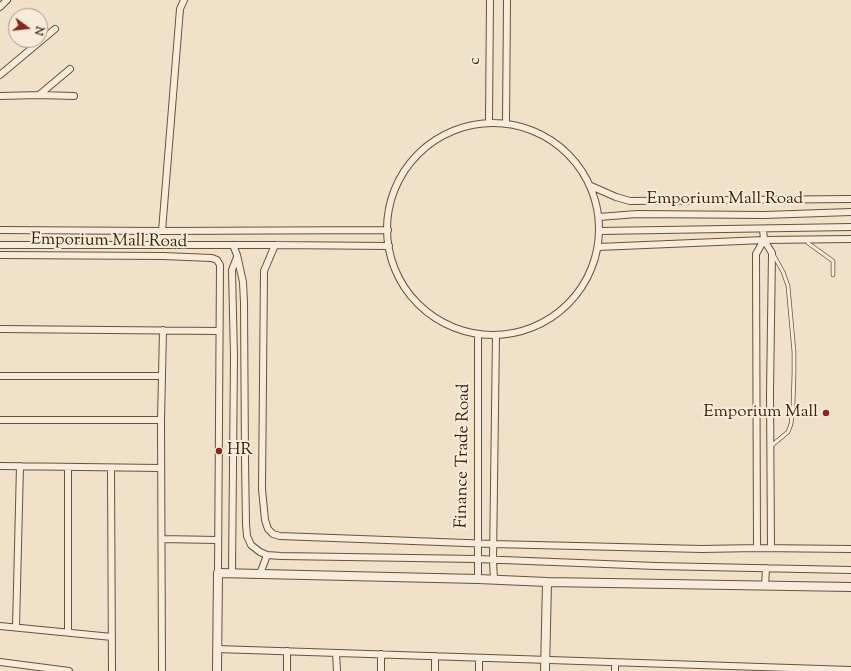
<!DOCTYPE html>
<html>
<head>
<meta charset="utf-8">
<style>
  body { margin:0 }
  #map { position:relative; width:851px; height:671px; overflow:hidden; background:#f0e2c9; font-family:"Sorts Mill Goudy",serif }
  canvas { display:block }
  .north { position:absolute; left:8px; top:8px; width:40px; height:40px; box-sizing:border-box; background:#f5ecdc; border:1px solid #aa9c85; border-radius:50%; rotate:105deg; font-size:11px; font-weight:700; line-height:16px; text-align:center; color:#392402 }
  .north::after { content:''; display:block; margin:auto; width:14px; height:18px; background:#8f2418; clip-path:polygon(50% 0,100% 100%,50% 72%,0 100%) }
</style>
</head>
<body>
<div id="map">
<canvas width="851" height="671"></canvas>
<div class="north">N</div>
</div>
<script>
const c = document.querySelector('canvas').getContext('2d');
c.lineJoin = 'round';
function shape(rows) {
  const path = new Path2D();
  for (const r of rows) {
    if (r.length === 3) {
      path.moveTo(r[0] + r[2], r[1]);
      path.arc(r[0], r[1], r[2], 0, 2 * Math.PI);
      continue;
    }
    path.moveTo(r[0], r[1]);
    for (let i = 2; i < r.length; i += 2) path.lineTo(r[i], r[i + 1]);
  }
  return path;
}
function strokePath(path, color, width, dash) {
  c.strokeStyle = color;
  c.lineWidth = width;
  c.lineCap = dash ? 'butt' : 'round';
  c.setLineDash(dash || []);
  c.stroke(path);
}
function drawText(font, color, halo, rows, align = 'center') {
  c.font = font + ' "Sorts Mill Goudy",serif';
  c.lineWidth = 4;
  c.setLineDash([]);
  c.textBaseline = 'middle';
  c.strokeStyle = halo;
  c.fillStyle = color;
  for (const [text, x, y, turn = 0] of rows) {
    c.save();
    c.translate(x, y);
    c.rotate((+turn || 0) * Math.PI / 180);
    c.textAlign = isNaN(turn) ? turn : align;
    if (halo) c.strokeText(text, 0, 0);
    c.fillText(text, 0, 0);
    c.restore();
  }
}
const service = shape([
  [807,239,808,243,833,261,833,275],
  [771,446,788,432,791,424,793,405,794,373,794,352,788,286,783,272,773,254]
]);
const minor = shape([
  [0,7,7,0],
  [0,75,55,29],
  [39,95,74,96],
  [0,96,39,95,70,69],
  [489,122,490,0],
  [506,123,507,0],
  [493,229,106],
  [591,186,616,197,630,201,851,199],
  [599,217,637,214,764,215,851,212],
  [763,229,764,240,772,253,770,393,771,548],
  [0,230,162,231,388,230],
  [162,231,180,9,184,0],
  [599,231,851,227],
  [0,245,275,245,389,246],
  [233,245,237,255,243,282,244,303,245,460,246,524,247,536,251,545,260,552,267,555,281,556,477,559,656,566,851,570],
  [275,245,264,271,262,489,265,520,268,529,273,534,280,536,493,544,702,549,757,548,851,549],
  [598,247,764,240,851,239],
  [0,255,163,256,212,258,217,260,220,265,218,573],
  [0,329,219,331],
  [0,376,162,376],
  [0,420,161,420],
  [0,466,161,468],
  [111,468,112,671],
  [162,539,217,540],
  [757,548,756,254,764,240],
  [232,573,234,357,232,270,237,257],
  [260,574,267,555],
  [478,579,478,334],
  [494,580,493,560,496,335],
  [765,586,766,568],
  [0,626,112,637],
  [16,627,20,466],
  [68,632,68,467],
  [217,649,851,670],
  [287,651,287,671],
  [336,653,337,671],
  [381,654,381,671],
  [479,658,479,671],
  [0,662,69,671],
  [162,671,161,420,163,330],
  [435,671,435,656],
  [615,671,615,663]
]);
const tertiary = shape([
  [217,671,218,573,478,579,547,582,851,587],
  [545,671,547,582]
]);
const markers = [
  [826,413,4,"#8f2418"],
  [219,451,4,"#8f2418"]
];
const streetNames = [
  ["c",476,61,-90],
  ["Emporium Mall Road",725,200],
  ["Emporium Mall Road",109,242,1],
  ["Finance Trade Road",464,456,-89]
];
const poiNames = [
  ["Emporium Mall",818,413],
  ["HR",227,451,"left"]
];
strokePath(service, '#675434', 4.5);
strokePath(minor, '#675434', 8);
strokePath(tertiary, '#675434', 10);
strokePath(service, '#f5ecdc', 3);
strokePath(minor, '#f5ecdc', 6);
strokePath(tertiary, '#f5ecdc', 8);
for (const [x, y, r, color] of markers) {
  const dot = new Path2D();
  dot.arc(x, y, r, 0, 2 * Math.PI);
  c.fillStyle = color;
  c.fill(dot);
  strokePath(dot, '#f5ecdc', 1.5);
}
drawText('17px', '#392402', '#f5ecdc', streetNames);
drawText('17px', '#392402', '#f5ecdc', poiNames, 'right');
</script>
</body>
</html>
